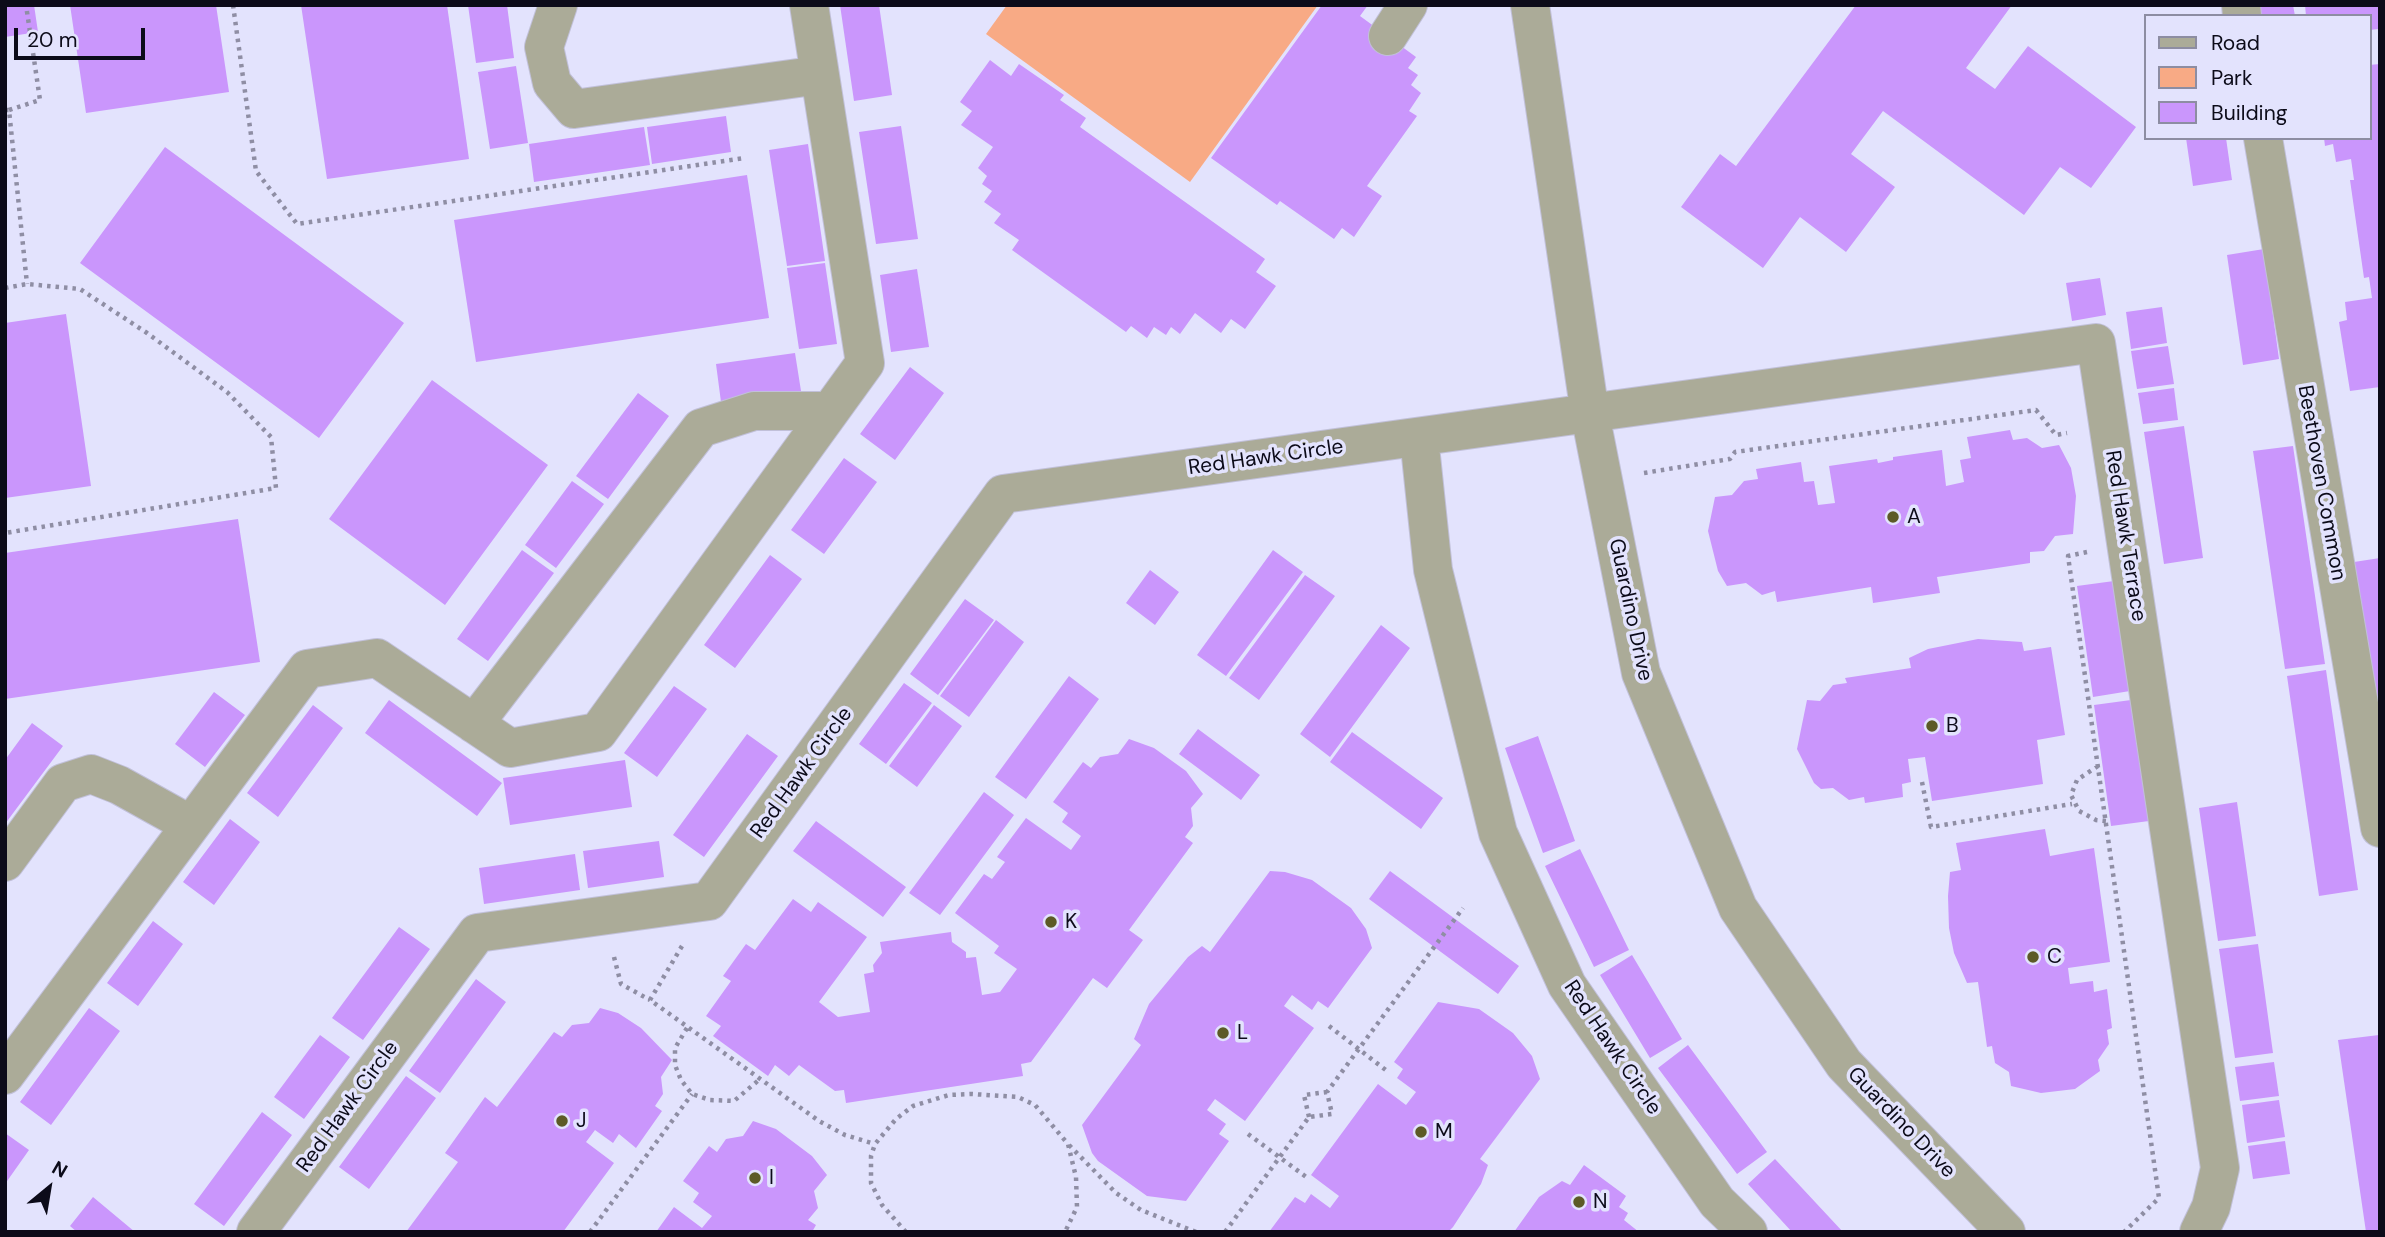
<!DOCTYPE html>
<html>
<head>
<meta charset="utf-8">
<style>
  body { margin:0 }
  #map { position:relative; width:2385px; height:1237px; overflow:hidden; background:#e3e3fd; font-family:"DM Sans",sans-serif }
  canvas { display:block }
  .frame { position:absolute; inset:0; border:7px solid #0c0b19; pointer-events:none }
  .legend { position:absolute; left:2144px; top:14px; width:228px; height:126px; box-sizing:border-box; background:#e3e3fd; border:2px solid #8d8da2; margin:0; padding:9px 12px; list-style:none; font-size:21px; color:#0c0b19 }
  .legend li { display:flex; align-items:center; gap:14px; height:35px }
  .legend b { width:35px; border:2px solid #8d8da2 }
  .north { position:absolute; left:14px; top:1153px; width:70px; height:70px; -webkit-text-stroke:5px #e3e3fd; paint-order:stroke; rotate:30deg; font-size:19px; font-weight:700; line-height:28px; text-align:center; color:#0c0b19 }
  .north::after { content:''; display:block; margin:auto; width:24px; height:32px; background:#0c0b19; clip-path:polygon(50% 0,100% 100%,50% 72%,0 100%) }
  .scale { position:absolute; left:14px; top:28px; width:131px; height:32px; box-sizing:border-box; border:4px solid #0c0b19; border-top:0; padding-left:9px; font-size:21px; line-height:24px; white-space:nowrap; color:#0c0b19; -webkit-text-stroke:5px #e3e3fd; paint-order:stroke }
</style>
</head>
<body>
<div id="map">
<canvas width="2385" height="1237"></canvas>
<div class="frame"></div>
<ul class="legend">
<li><b style="height:9px;background:#abab98"></b>Road</li>
<li><b style="height:19px;background:#f8aa85"></b>Park</li>
<li><b style="height:19px;background:#ca96fc"></b>Building</li>
</ul>
<div class="north">N</div>
<div class="scale">20 m</div>
</div>
<script>
const c = document.querySelector('canvas').getContext('2d');
c.lineJoin = 'round';
function paint(path, color) {
  c.fillStyle = color;
  c.fill(path, 'evenodd');
}
function shape(rows) {
  const path = new Path2D();
  for (const r of rows) {
    path.moveTo(r[0], r[1]);
    for (let i = 2; i < r.length; i += 2) path.lineTo(r[i], r[i + 1]);
  }
  return path;
}
function strokePath(path, color, width, dash) {
  c.strokeStyle = color;
  c.lineWidth = width;
  c.lineCap = dash ? 'butt' : 'round';
  c.setLineDash(dash || []);
  c.stroke(path);
}
function drawText(font, color, halo, rows, align = 'center') {
  c.font = font + ' "DM Sans",sans-serif';
  c.lineWidth = 7;
  c.setLineDash([]);
  c.textBaseline = 'middle';
  c.strokeStyle = halo;
  c.fillStyle = color;
  for (const [text, x, y, turn = 0] of rows) {
    c.save();
    c.translate(x, y);
    c.rotate((+turn || 0) * Math.PI / 180);
    c.textAlign = isNaN(turn) ? turn : align;
    if (halo) c.strokeText(text, 0, 0);
    c.fillText(text, 0, 0);
    c.restore();
  }
}
const green = shape([
  [1007,5,1318,5,1190,182,986,34]
]);
const building = shape([
  [5,5,34,5,38,32,5,37],
  [70,5,216,5,229,92,86,113],
  [301,5,447,5,469,159,327,179],
  [468,5,507,5,514,58,476,63],
  [840,5,879,5,892,95,854,101],
  [1322,5,1368,5,1360,16,1416,57,1408,68,1418,75,1411,85,1421,93,1409,111,1417,116,1367,186,1382,196,1354,237,1342,228,1334,239,1280,201,1277,205,1211,158],
  [1856,5,2012,5,1966,68,1995,89,2028,46,2136,127,2091,188,2060,167,2024,215,1883,111,1851,154,1895,187,1846,252,1800,217,1763,268,1681,207,1720,154,1736,166],
  [2252,5,2293,5,2295,16,2254,16],
  [2305,5,2380,5,2379,29,2369,30,2369,16,2306,16],
  [990,60,1011,76,1019,64,1064,95,1060,100,1086,118,1080,127,1265,259,1256,272,1276,286,1245,329,1231,319,1221,333,1195,313,1180,334,1171,327,1166,335,1154,327,1147,338,1131,326,1126,332,1012,250,1019,240,994,223,1001,214,984,202,992,191,982,184,987,176,978,168,993,147,961,125,972,111,960,102],
  [2380,64,2380,387,2350,391,2339,322,2347,320,2345,302,2372,298,2369,277,2364,278,2350,180,2354,180,2351,159,2336,162,2333,144,2325,146,2324,138,2369,138,2369,65],
  [516,66,528,143,490,149,478,72],
  [726,116,731,152,652,164,647,127],
  [901,126,918,239,876,244,859,132],
  [644,127,650,165,534,182,529,144],
  [2186,138,2226,138,2232,180,2193,186],
  [808,144,825,261,787,266,769,150],
  [165,147,404,323,319,438,80,263],
  [747,175,769,318,476,362,454,220],
  [2264,249,2279,359,2243,365,2227,255],
  [825,263,837,344,799,349,787,268],
  [917,269,929,347,891,352,880,275],
  [2100,278,2106,315,2072,321,2066,283],
  [2162,307,2167,343,2131,349,2126,312],
  [66,314,91,486,5,498,5,323],
  [2168,346,2174,384,2137,389,2131,351],
  [795,353,801,391,721,402,716,364],
  [910,367,944,393,895,460,860,434],
  [432,380,548,465,445,605,329,519],
  [2174,388,2178,420,2143,424,2138,393],
  [638,393,669,416,608,499,576,476],
  [2184,426,2203,558,2164,564,2144,432],
  [2010,430,2013,440,2027,438,2042,448,2059,445,2071,468,2076,496,2073,534,2055,536,2044,551,2030,552,2030,563,1937,577,1940,593,1873,603,1871,587,1777,602,1775,591,1762,595,1746,583,1727,586,1718,571,1708,531,1715,497,1732,495,1744,481,1758,479,1756,469,1801,462,1804,482,1814,481,1818,505,1835,503,1829,466,1877,459,1878,463,1893,460,1893,457,1942,450,1946,486,1964,482,1960,460,1971,458,1967,437],
  [2293,446,2325,664,2285,669,2253,451],
  [844,458,877,482,824,554,791,530],
  [572,481,604,504,556,568,525,545],
  [238,519,260,662,5,699,5,553],
  [522,550,554,573,488,661,457,639],
  [1273,550,1303,572,1226,676,1197,655],
  [770,555,802,579,735,668,704,645],
  [2380,558,2380,727,2354,562],
  [1150,570,1179,592,1155,625,1126,603],
  [1305,575,1335,596,1259,700,1229,678],
  [2114,581,2130,691,2093,697,2077,586],
  [965,599,994,620,938,695,910,674],
  [996,620,1024,642,969,717,940,696],
  [1381,625,1410,648,1330,757,1300,734],
  [1978,639,2022,642,2024,651,2051,647,2065,735,2037,740,2043,784,1932,801,1925,757,1908,759,1911,782,1902,784,1903,797,1865,803,1864,797,1849,800,1833,788,1821,789,1814,783,1797,749,1807,700,1820,701,1833,685,1847,683,1845,678,1911,668,1909,658,1928,649],
  [2326,670,2358,890,2319,896,2287,676],
  [1069,676,1099,699,1026,799,995,777],
  [904,683,932,703,886,764,859,744],
  [674,686,707,709,657,777,624,753],
  [214,692,245,715,205,767,175,744],
  [389,700,502,783,477,816,365,733],
  [2131,700,2149,821,2111,826,2094,705],
  [313,705,343,728,278,817,247,793],
  [934,705,962,726,917,787,889,766],
  [32,723,63,746,5,824,5,760],
  [1198,729,1260,775,1241,800,1179,754],
  [1352,732,1443,798,1421,829,1330,762],
  [747,734,778,756,704,857,673,835],
  [1538,736,1575,841,1543,853,1505,748],
  [1129,739,1154,748,1186,771,1203,794,1191,808,1193,826,1185,837,1193,843,1129,930,1143,940,1107,988,1093,978,1031,1062,1021,1064,1023,1076,846,1103,844,1090,835,1091,799,1065,789,1076,775,1065,768,1076,713,1036,721,1026,706,1016,731,981,723,976,746,944,755,950,793,899,811,912,818,902,867,937,819,1002,838,1017,870,1012,864,974,874,972,873,965,882,953,880,942,951,932,952,942,966,952,966,958,976,957,982,995,1000,992,1017,969,994,953,999,946,955,913,984,874,992,879,1005,862,997,857,1026,818,1071,850,1081,836,1062,822,1068,813,1053,802,1083,762,1091,768,1100,757,1118,754],
  [625,760,632,807,510,825,503,778],
  [984,792,1014,815,940,915,909,893],
  [2237,802,2256,936,2218,941,2199,808],
  [230,819,260,842,214,905,183,882],
  [816,821,906,887,883,917,793,851],
  [2045,829,2050,856,2094,848,2110,962,2068,968,2070,984,2093,981,2094,992,2107,989,2112,1028,2107,1030,2109,1044,2098,1060,2100,1071,2075,1089,2041,1093,2011,1086,2009,1072,1995,1063,1992,1046,1987,1047,1978,982,1967,983,1954,953,1949,928,1948,896,1950,872,1961,870,1956,843],
  [659,841,664,877,588,888,583,851],
  [1580,849,1629,950,1594,967,1545,866],
  [575,854,580,890,484,904,479,868],
  [1270,871,1285,872,1312,880,1351,908,1366,929,1372,948,1328,1008,1318,1001,1312,1010,1292,995,1284,1006,1314,1028,1245,1121,1215,1099,1207,1110,1226,1124,1219,1134,1229,1141,1186,1201,1147,1196,1098,1161,1092,1153,1082,1125,1141,1045,1134,1039,1149,1004,1188,957,1202,946,1210,952],
  [1390,871,1519,966,1498,994,1369,899],
  [153,921,183,944,138,1006,107,983],
  [399,927,430,949,363,1040,332,1018],
  [2258,944,2273,1053,2235,1058,2219,949],
  [1632,955,1682,1039,1650,1058,1600,975],
  [476,979,506,1002,440,1093,409,1071],
  [1438,1002,1479,1009,1513,1033,1532,1056,1540,1079,1480,1159,1488,1165,1481,1184,1453,1227,1448,1232,1269,1232,1295,1197,1305,1203,1311,1194,1330,1208,1339,1196,1311,1175,1378,1084,1406,1105,1416,1092,1397,1078,1403,1069,1394,1062],
  [89,1008,120,1031,51,1125,20,1102],
  [600,1008,618,1013,641,1028,672,1060,661,1077,663,1094,655,1106,662,1111,636,1148,619,1134,613,1143,595,1130,586,1142,614,1163,563,1232,406,1232,458,1162,445,1153,485,1097,497,1107,554,1032,562,1037,572,1025,589,1023],
  [320,1035,350,1057,304,1119,274,1097],
  [2379,1035,2380,1232,2366,1232,2338,1040],
  [1688,1045,1767,1152,1737,1174,1658,1068],
  [2274,1062,2279,1096,2240,1101,2235,1067],
  [406,1076,436,1098,369,1189,339,1167],
  [2279,1100,2285,1137,2247,1143,2242,1105],
  [262,1112,292,1135,224,1226,194,1204],
  [753,1121,776,1129,812,1156,827,1175,814,1191,818,1208,808,1220,816,1225,812,1232,656,1232,674,1207,702,1228,712,1216,693,1202,699,1193,683,1181,709,1146,717,1152,726,1139,743,1136],
  [5,1133,29,1150,5,1184],
  [2285,1141,2290,1174,2253,1179,2248,1146],
  [1775,1159,1843,1232,1792,1232,1748,1184],
  [1584,1165,1626,1196,1619,1207,1628,1213,1624,1220,1639,1232,1514,1232,1539,1197,1562,1181,1570,1185],
  [93,1197,135,1232,77,1232,70,1226]
]);
const path = shape([
  [233,5,256,171,297,224,745,158],
  [5,110,9,110,27,284],
  [9,110,40,100,26,5],
  [5,288,27,284,80,289,147,333,227,392,271,437,276,488,5,533],
  [1644,473,1730,459,1735,452,2036,410,2056,435,2067,433],
  [2087,552,2068,556,2159,1198,2124,1232],
  [2098,766,2077,780,2071,795,2079,811,2096,820,2106,821],
  [1922,782,1931,827,2072,804],
  [682,946,650,1000,819,1121,845,1135,875,1144],
  [614,957,621,984,650,1000],
  [1329,1026,1387,1071],
  [687,1028,675,1048,675,1065,681,1080,692,1094,710,1100,734,1101,760,1079],
  [1309,1117,1304,1095,1327,1092],
  [1248,1134,1309,1179],
  [1069,1145,1116,1193,1141,1210,1196,1232],
  [590,1232,692,1094],
  [906,1232,882,1205,871,1183,871,1156,875,1144,896,1119,913,1106,949,1095,972,1094,1018,1097,1035,1105,1068,1144,1076,1177,1077,1207,1065,1232],
  [1225,1232,1309,1117,1332,1114,1327,1092,1463,908]
]);
const minor = shape([
  [558,5,544,47,552,83,574,109,820,75],
  [1530,5,1590,414,1641,673,1738,908,1844,1064,2006,1232],
  [2241,5,2242,16],
  [1388,36,1408,5],
  [2263,138,2380,828],
  [1419,437,1433,570,1498,833,1567,985,1717,1202,1748,1232],
  [474,724,701,428,754,411,830,411],
  [5,862,63,783,91,774,119,785,191,825],
  [5,1075,307,669,377,658,510,748,598,732,865,363,809,5],
  [256,1232,477,933,709,901,1003,494,2096,343,2220,1168,2211,1207,2199,1232]
]);
const markers = [
  [1893,517,7,"#5c5a26"],
  [1932,726,7,"#5c5a26"],
  [1051,922,7,"#5c5a26"],
  [2033,957,7,"#5c5a26"],
  [1223,1033,7,"#5c5a26"],
  [562,1121,7,"#5c5a26"],
  [1421,1132,7,"#5c5a26"],
  [755,1178,7,"#5c5a26"],
  [1579,1202,7,"#5c5a26"]
];
const streetNames = [
  ["Red Hawk Circle",1266,458,-8],
  ["Beethoven Common",2321,483,80],
  ["Red Hawk Terrace",2125,536,81],
  ["Guardino Drive",1630,610,78],
  ["Red Hawk Circle",802,773,-54],
  ["Red Hawk Circle",1612,1048,56],
  ["Red Hawk Circle",348,1107,-54],
  ["Guardino Drive",1901,1123,46]
];
const poiNames = [
  ["A",1907,517],
  ["B",1946,726],
  ["K",1065,922],
  ["C",2047,957],
  ["L",1237,1033],
  ["J",576,1121],
  ["M",1435,1132],
  ["I",769,1178],
  ["N",1593,1202]
];
paint(green, '#f8aa85');
paint(building, '#ca96fc');
strokePath(minor, '#c1c0d9', 40);
strokePath(path, '#8f8ea4', 4.5, [3.5, 5]);
strokePath(minor, '#abab98', 38);
for (const [x, y, r, color] of markers) {
  const dot = new Path2D();
  dot.arc(x, y, r, 0, 2 * Math.PI);
  c.fillStyle = color;
  c.fill(dot);
  strokePath(dot, '#e3e3fd', 2.5);
}
drawText('21px', '#0c0b19', '#e3e3fd', streetNames);
drawText('21px', '#0c0b19', '#e3e3fd', poiNames, 'left');
</script>
</body>
</html>
